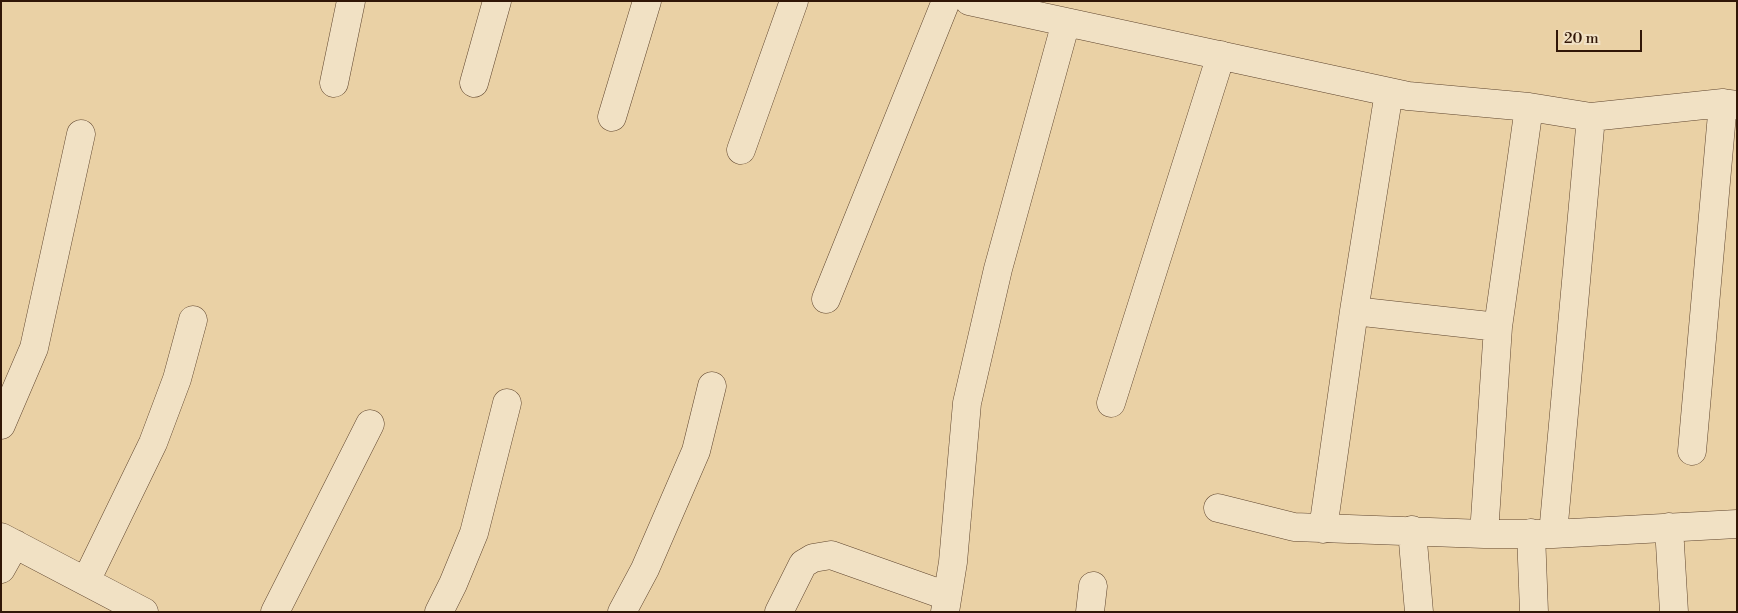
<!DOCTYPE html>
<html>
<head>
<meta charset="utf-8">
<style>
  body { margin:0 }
  #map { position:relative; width:1738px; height:613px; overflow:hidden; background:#ead1a5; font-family:"Libre Bodoni",serif }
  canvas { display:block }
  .frame { position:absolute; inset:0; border:2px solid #311607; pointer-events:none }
  .scale { position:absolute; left:1556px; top:30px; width:86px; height:22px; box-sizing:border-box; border:2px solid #311607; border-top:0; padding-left:6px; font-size:15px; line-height:18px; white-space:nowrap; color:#311607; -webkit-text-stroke:4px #f1e1c4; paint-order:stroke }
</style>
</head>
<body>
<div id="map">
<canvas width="1738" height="613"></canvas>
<div class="frame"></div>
<div class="scale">20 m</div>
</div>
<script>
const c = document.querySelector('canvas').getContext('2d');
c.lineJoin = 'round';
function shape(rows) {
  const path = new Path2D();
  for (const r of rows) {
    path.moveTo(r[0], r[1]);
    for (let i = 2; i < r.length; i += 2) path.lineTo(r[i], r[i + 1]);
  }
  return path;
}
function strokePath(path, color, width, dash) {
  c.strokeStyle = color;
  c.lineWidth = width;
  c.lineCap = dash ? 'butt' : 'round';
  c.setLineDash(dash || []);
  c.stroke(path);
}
const street = shape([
  [969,1,1408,96,1529,107,1591,117,1723,103,1737,105],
  [334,83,351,1],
  [474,83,497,1],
  [612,117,647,1],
  [741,150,794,1],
  [826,299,946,1],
  [1354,311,1498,327],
  [1111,403,1221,55],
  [1,425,34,348,81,134],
  [1692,451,1723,103],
  [1218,508,1294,527,1484,534,1553,534,1737,524],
  [1669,527,1674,612],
  [1323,529,1354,311,1389,92],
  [1412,530,1419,612],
  [1531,533,1534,612],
  [1484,534,1498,327,1529,107],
  [1553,534,1591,117],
  [1,537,144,612],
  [1,569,15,544],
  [86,581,153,443,177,379,193,320],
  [275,612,370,424],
  [439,612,453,584,474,533,507,403],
  [622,612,645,569,696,451,712,386],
  [779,612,803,564,813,558,831,555,947,596],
  [945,612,953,562,967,403,998,269,1066,22],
  [1090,612,1093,586]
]);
strokePath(street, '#5f452e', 29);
strokePath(street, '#f1e1c4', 28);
</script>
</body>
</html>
